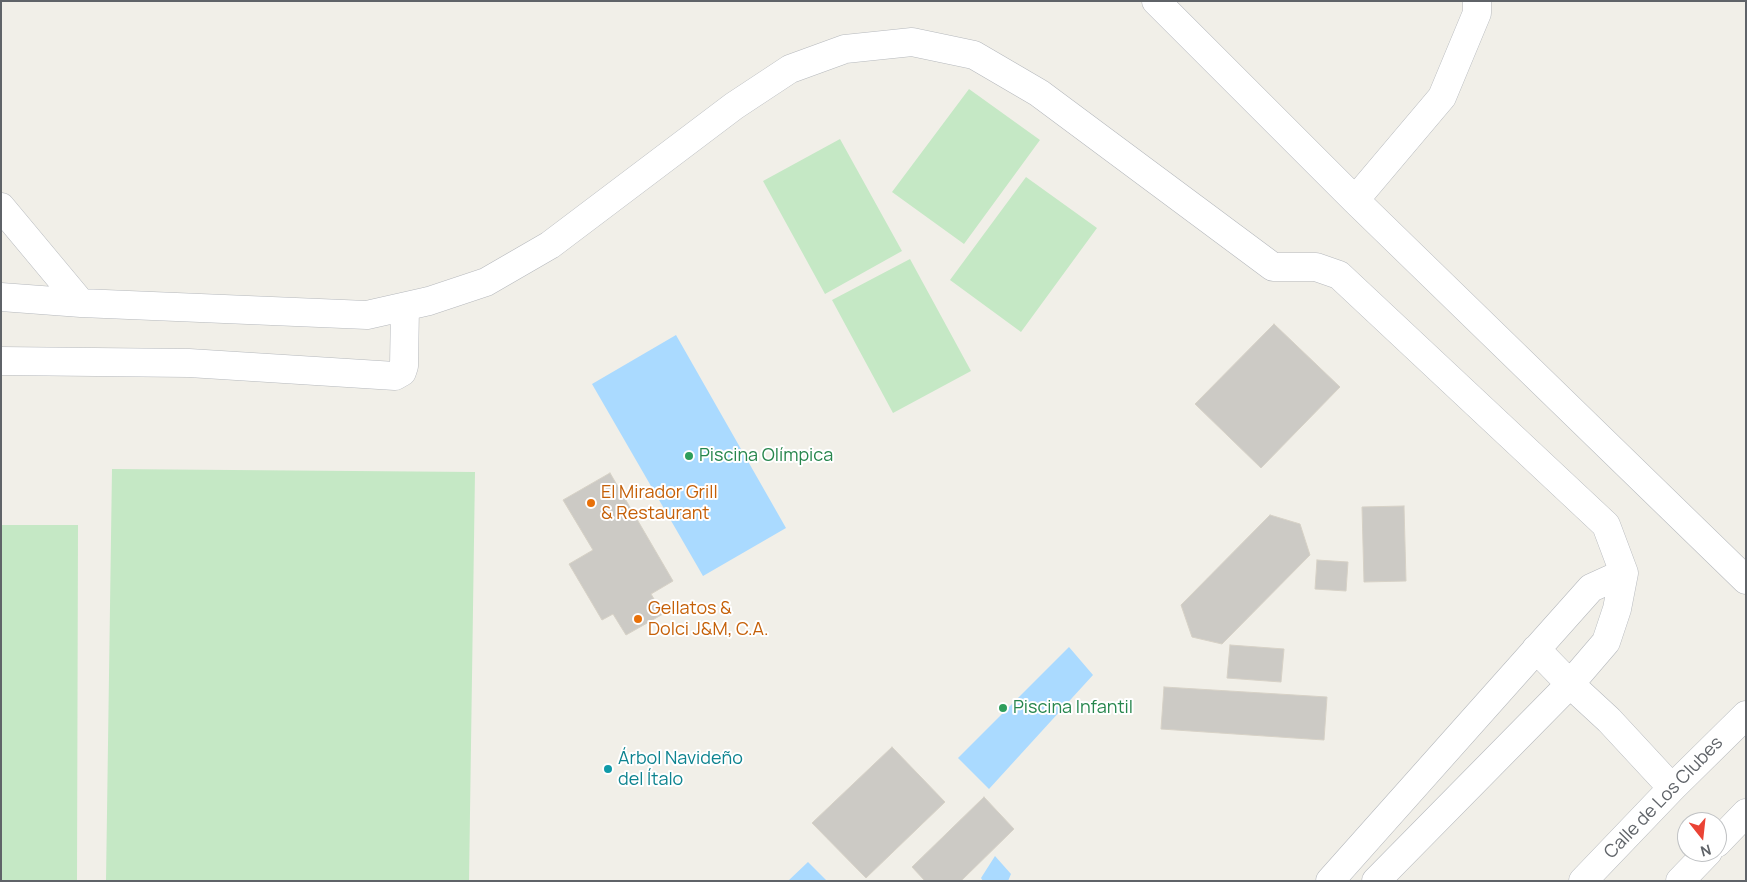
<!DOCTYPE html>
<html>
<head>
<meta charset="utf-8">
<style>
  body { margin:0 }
  #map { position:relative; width:1747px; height:882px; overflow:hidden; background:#f1efe8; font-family:Manrope,sans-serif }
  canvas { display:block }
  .frame { position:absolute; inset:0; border:2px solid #5f6368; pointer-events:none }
  .north { position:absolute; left:1677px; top:812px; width:50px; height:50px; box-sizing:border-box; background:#fff; border:1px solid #bfc1c3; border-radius:50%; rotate:164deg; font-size:14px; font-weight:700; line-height:20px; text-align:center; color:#5f6368 }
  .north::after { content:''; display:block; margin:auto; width:18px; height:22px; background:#ea4335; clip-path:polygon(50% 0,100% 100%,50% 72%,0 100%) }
</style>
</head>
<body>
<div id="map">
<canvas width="1747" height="882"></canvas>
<div class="frame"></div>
<div class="north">N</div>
</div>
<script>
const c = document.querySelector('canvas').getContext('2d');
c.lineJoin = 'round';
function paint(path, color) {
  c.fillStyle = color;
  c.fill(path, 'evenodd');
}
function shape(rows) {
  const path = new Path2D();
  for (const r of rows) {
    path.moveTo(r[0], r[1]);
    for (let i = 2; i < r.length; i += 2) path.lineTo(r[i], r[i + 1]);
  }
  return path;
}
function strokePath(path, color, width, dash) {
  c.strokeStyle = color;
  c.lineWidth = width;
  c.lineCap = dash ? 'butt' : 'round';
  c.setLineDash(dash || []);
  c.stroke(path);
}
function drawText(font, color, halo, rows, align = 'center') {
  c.font = font + ' Manrope,sans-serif';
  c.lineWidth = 4;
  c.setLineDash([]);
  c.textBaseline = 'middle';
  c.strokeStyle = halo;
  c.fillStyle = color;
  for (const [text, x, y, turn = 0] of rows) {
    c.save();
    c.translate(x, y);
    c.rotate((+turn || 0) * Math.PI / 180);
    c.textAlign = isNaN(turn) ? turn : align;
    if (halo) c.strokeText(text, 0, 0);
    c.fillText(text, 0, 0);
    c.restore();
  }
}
const green = shape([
  [969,89,1040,140,964,244,892,192],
  [840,139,902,251,825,294,763,181],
  [1026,177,1097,228,1021,332,950,280],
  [910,259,971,371,893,413,832,300],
  [112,469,475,472,469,881,106,881],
  [1,525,78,525,77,881,1,881]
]);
const water = shape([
  [676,335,786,528,703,576,592,384],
  [1069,647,1093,675,989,789,958,758],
  [995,856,1011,874,1008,881,983,881,981,878],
  [808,862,827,881,788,881]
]);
const building = shape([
  [1274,324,1340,387,1261,468,1195,404,1274,324],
  [610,473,673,581,651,594,663,614,626,635,613,614,602,620,569,564,593,550,563,500,610,473],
  [1404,506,1406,581,1364,582,1362,507,1404,506],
  [1270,515,1300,524,1310,555,1222,644,1192,637,1181,605,1270,515],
  [1317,560,1348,562,1346,591,1315,589,1317,560],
  [1230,645,1284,649,1281,682,1227,678,1230,645],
  [1164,687,1327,697,1324,740,1161,729,1164,687],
  [892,747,945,802,866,878,812,823,892,747],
  [984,797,1014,829,961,881,925,881,912,867,984,797]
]);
const minor = shape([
  [1156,1,1355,200,1746,580],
  [1355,200,1442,97,1477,13,1477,1],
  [1,207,81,303],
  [1,297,81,303,367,315,429,301,486,282,550,245,734,106,790,69,845,49,912,42,974,55,1039,93,1273,267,1316,267,1339,275,1606,525,1624,573,1617,609,1606,642,1570,684,1376,881],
  [1,361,189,363,395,376,402,372,404,366,405,307],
  [1536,649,1570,684,1609,720,1672,788],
  [1717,843,1746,813],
  [1330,881,1591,588,1624,573],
  [1583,881,1672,788,1746,715],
  [1680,881,1708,852]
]);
const markers = [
  [689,456,5,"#2e9e5b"],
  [591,503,5,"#e8710a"],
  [638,619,5,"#e8710a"],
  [1003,708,5,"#2e9e5b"],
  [608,769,5,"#0f9aa8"]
];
const leisureNames = [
  ["Piscina Olímpica",699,456],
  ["Piscina Infantil",1013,708]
];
const foodNames = [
  ["El Mirador Grill",601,493],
  ["& Restaurant",601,514],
  ["Gellatos &",648,609],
  ["Dolci J&M, C.A.",648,630]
];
const cultureNames = [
  ["Árbol Navideño",618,759],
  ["del Ítalo",618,780]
];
const streetNames = [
  ["Calle de Los Clubes",1664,798,-46]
];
paint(green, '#c5e8c5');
paint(water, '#aadaff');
paint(building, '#cccac5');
strokePath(building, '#d6d1c6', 1);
strokePath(minor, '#b5b8bc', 29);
strokePath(minor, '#fff', 28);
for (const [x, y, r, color] of markers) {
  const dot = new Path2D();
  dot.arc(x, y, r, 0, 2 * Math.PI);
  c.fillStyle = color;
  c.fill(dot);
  strokePath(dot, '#fff', 2);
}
drawText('18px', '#27864d', '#fff', leisureNames, 'left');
drawText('18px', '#c56008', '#fff', foodNames, 'left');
drawText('18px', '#0d838f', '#fff', cultureNames, 'left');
drawText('18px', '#5f6368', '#fff', streetNames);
</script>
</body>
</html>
